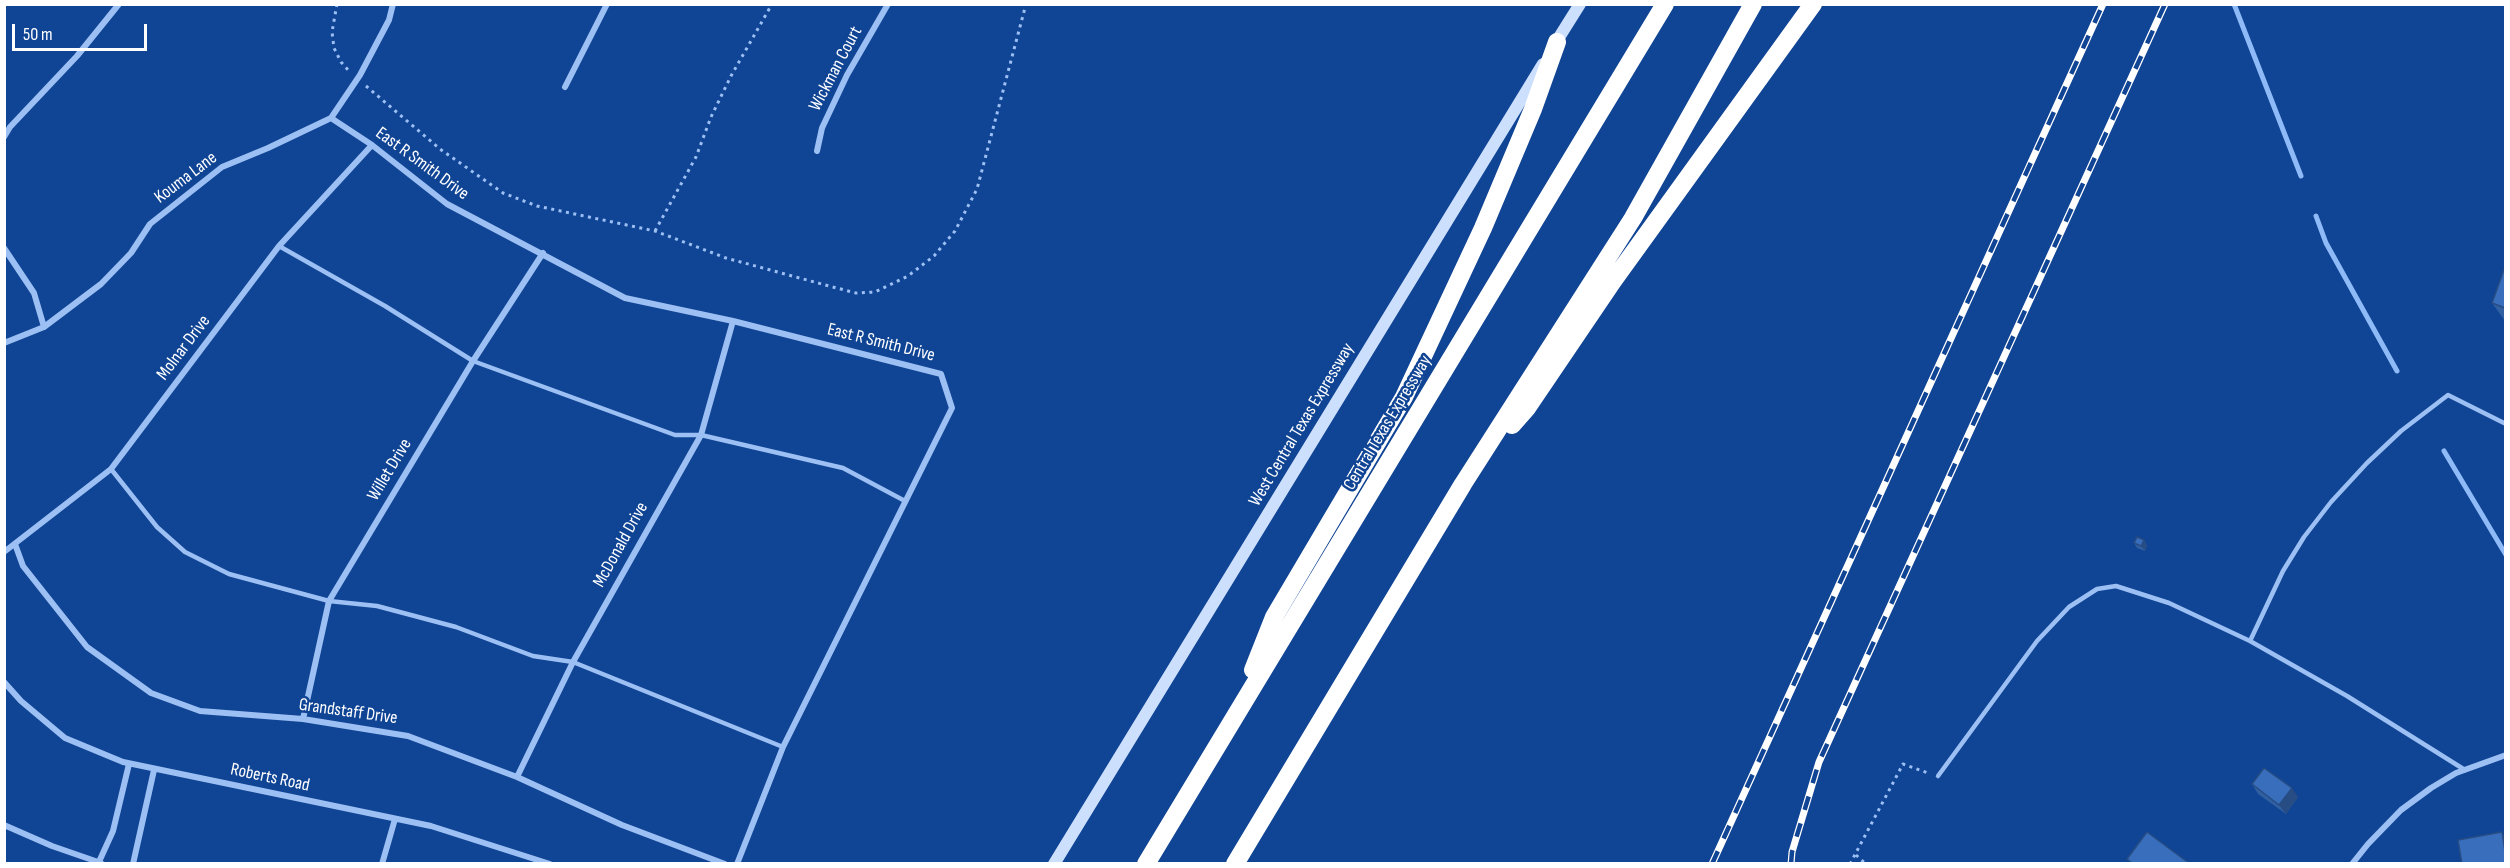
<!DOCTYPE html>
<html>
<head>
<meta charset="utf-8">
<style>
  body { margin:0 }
  #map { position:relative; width:2510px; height:868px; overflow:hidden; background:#104494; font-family:"Sofia Sans Condensed",sans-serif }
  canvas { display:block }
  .frame { position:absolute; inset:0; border:6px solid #fff; pointer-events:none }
  .scale { position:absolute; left:12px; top:24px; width:135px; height:27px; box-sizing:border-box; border:3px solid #fff; border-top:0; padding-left:8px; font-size:18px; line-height:21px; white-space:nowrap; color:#fff; -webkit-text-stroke:4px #104494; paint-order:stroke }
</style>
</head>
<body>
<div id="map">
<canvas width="2510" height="868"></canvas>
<div class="frame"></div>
<div class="scale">50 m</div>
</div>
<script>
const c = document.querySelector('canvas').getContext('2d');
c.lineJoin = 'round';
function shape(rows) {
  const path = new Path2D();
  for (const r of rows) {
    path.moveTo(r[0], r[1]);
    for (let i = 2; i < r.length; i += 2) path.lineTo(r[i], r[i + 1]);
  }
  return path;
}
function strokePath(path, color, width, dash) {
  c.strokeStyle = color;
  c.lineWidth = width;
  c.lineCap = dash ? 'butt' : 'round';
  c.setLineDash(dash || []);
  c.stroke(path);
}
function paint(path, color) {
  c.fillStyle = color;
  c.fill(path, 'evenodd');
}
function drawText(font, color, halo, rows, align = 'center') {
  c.font = font + ' "Sofia Sans Condensed",sans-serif';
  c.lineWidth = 5;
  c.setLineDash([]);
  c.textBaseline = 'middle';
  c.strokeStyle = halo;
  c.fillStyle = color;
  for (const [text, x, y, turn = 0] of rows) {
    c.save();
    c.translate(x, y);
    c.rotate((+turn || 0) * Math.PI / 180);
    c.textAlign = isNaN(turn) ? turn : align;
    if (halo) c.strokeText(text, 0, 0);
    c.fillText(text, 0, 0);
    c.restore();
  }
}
const stream = shape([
  [2234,4,2301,176],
  [2316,216,2326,243,2397,371],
  [2444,451,2506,555]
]);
const path = shape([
  [337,4,332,32,334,48,341,62,350,72],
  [366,86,440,149,503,193,537,206,655,231,726,258,829,286,856,293,875,292,908,276,934,256,955,231,977,189,1026,4],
  [655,231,696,157,711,117,731,76,772,4],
  [1856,855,1866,864],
  [1850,864,1903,764,1928,773]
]);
const service = shape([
  [279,246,385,306,473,361,675,435,701,435,843,468,905,501],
  [111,469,157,527,185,552,229,574,329,601,377,606,456,627,533,656,573,662,783,747],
  [2250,641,2283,571,2304,537,2331,502,2367,463,2401,431,2448,395,2506,424],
  [1938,776,2037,641,2069,607,2097,589,2116,586,2169,603,2250,641,2347,696,2465,770]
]);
const minor = shape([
  [565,87,607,4],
  [331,118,372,145,447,204,625,298,733,321,941,374,952,408,783,747,737,864],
  [4,137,10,127,77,56,119,4],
  [817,151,822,128,847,75,888,4],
  [4,248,34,293,44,327],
  [4,343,44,327,101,284,131,253,150,224,222,167,268,148,331,118,360,75,389,20,393,4],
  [15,544,23,566,87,647,151,693,200,711,303,719,408,736,517,777,622,825,725,864],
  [4,552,111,469,279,246,372,145],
  [4,682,21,701,65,738,123,762,431,826,550,864],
  [303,719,329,601,473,361,543,253],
  [517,777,573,662,701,435,733,321],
  [4,825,52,846,101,863],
  [98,864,113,831,129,764],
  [133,864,154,770],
  [382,864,395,819],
  [2352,864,2368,844,2401,810,2431,788,2456,773,2506,755]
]);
const secondary = shape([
  [1553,47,1580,4],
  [1054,864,1543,64]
]);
const motorway = shape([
  [1512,425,1527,408,1613,281,1813,4],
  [1253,670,1274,617,1404,397,1483,228,1533,109,1557,42],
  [1146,864,1665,4],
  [1235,864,1463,484,1633,218,1753,4]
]);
const rail = shape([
  [1712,864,2103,4],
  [1791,864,1792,852,1819,762,2165,4]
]);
const wall = shape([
  [2505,267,2505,321,2492,303],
  [2134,543,2147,545,2145,551,2137,548],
  [2252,784,2298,797,2286,814,2258,794]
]);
const shadedWall = shape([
  [2144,540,2147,545,2145,551,2141,546],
  [2292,788,2298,797,2286,814,2279,805],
  [2502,832,2505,837,2505,852]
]);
const building = shape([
  [2505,267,2505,308,2492,303,2505,267],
  [2137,537,2144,540,2141,546,2134,543,2137,537],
  [2264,768,2292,788,2279,805,2252,784,2264,768],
  [2147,832,2190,864,2133,864,2127,859,2147,832],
  [2502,832,2505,852,2505,864,2462,864,2458,840,2502,832]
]);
const streetNames = [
  ["Wickman Court",836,69,-62],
  ["East R Smith Drive",422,164,36],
  ["Kouma Lane",186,178,-37],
  ["East R Smith Drive",881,343,14],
  ["Molnar Drive",184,348,-53],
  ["Central Texas Expressway",1388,423,-59],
  ["West Central Texas Expressway",1302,425,-59],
  ["Willet Drive",390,470,-59],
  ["McDonald Drive",621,545,-61],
  ["Grandstaff Drive",348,712,8],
  ["Roberts Road",270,778,12]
];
strokePath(stream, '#8ebbf7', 5);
strokePath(path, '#9dc0f4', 3, [3, 4.5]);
strokePath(service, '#9dc0f4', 4.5);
strokePath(minor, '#9dc0f4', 6);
strokePath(secondary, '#ccdffd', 12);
strokePath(motorway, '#fff', 18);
strokePath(rail, '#fff', 7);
strokePath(rail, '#104494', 4.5, [14]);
paint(wall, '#305fa2');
paint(shadedWall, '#274d84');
paint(building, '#386ebc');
strokePath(building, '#274d84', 1.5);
drawText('18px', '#fff', '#104494', streetNames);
</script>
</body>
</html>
